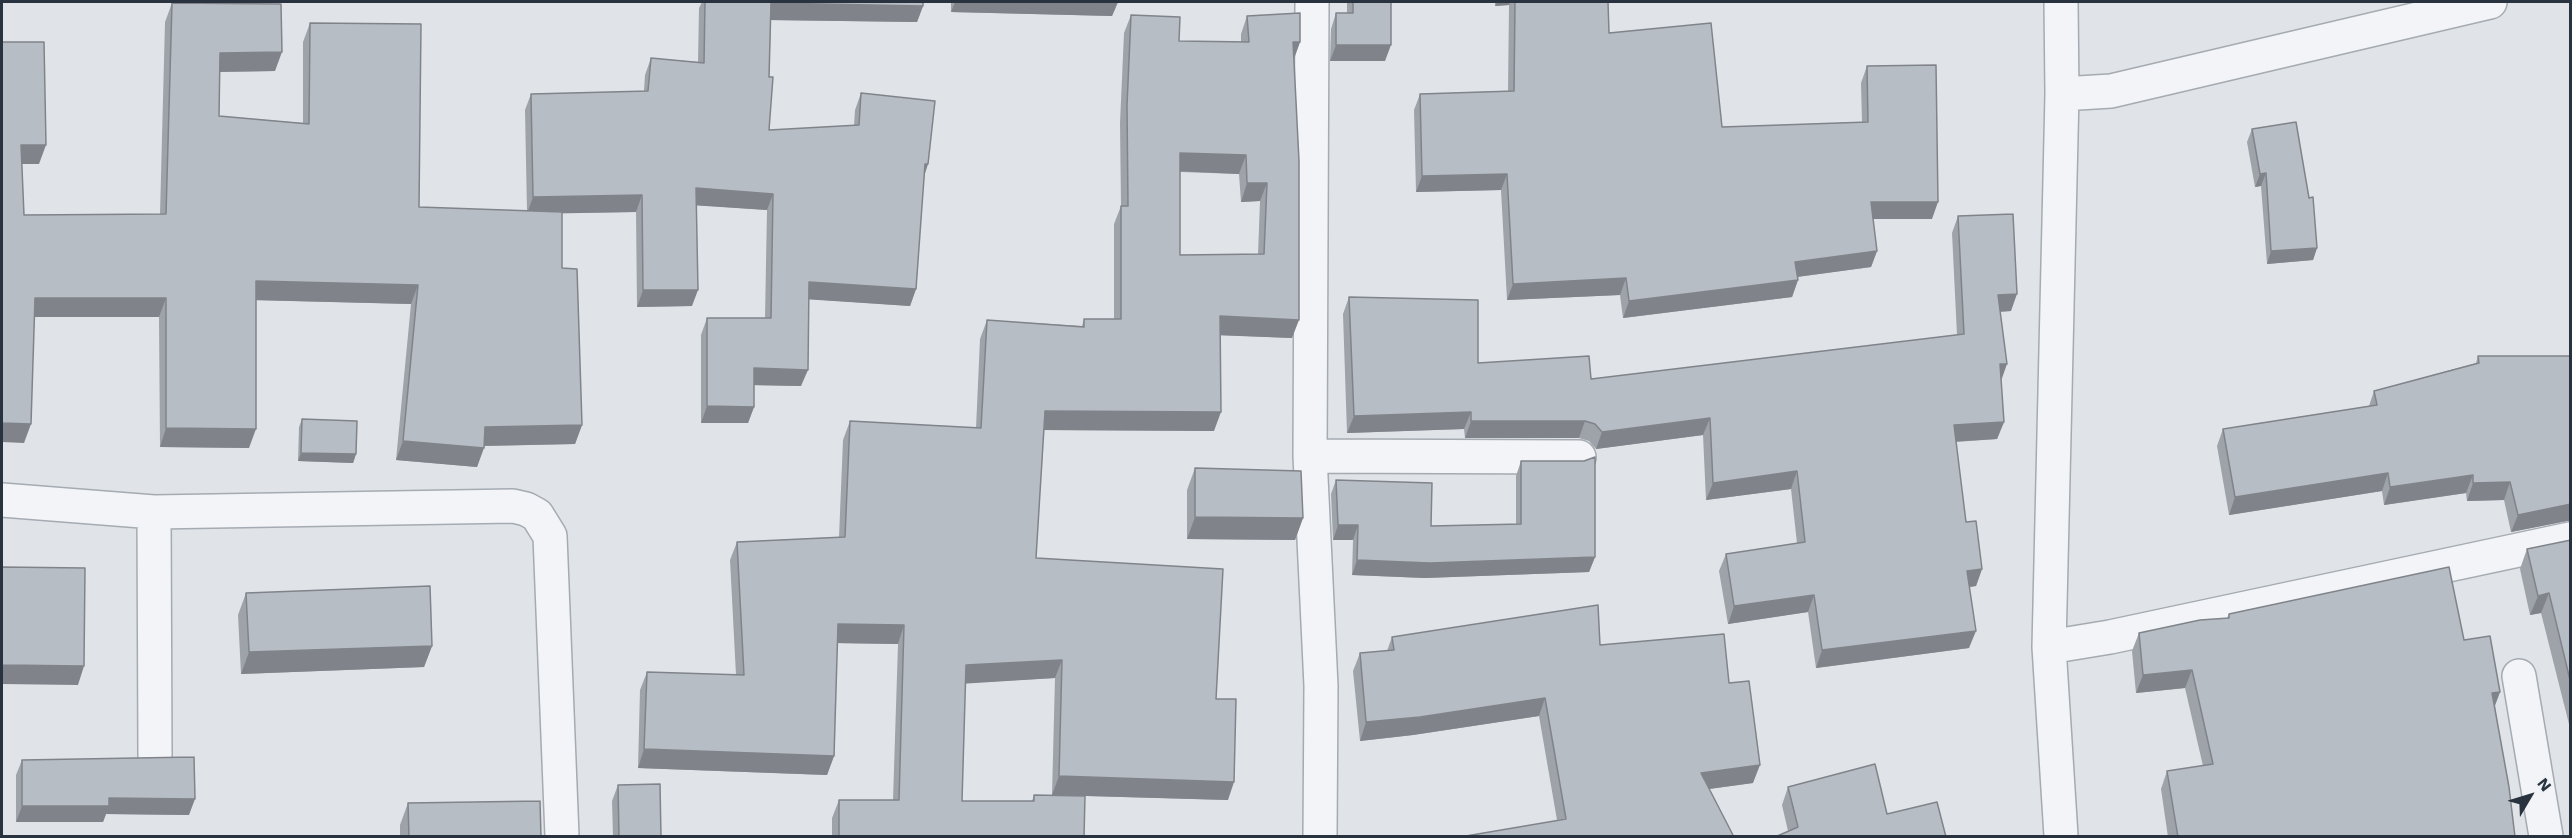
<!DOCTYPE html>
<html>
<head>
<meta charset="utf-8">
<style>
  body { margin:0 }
  #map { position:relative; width:2572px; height:838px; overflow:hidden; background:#e0e4e8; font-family:"Work Sans",sans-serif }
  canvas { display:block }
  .frame { position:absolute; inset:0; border:3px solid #29333f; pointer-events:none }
  .north { position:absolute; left:2500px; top:766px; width:60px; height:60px; -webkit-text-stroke:4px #eff2f6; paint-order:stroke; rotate:52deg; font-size:16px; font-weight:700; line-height:24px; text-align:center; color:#29333f }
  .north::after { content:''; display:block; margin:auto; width:21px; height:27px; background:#29333f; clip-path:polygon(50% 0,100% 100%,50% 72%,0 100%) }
</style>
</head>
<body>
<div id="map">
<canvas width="2572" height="838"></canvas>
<div class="frame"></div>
<div class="north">N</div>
</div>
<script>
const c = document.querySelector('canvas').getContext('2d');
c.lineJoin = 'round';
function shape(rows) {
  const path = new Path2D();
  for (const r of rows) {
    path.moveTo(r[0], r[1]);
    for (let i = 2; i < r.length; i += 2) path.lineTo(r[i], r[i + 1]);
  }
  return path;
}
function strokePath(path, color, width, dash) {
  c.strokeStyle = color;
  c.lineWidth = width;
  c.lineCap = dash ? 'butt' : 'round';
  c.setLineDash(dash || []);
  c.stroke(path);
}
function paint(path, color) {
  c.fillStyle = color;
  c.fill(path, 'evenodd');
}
const minor = shape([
  [1312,2,1310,456,1321,686,1320,836],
  [2062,94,2111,91,2490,2],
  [1310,456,1579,457],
  [2,500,154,512,513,506,526,509,537,515,550,536,562,836],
  [154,512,155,756],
  [2049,647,2110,637,2570,539],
  [2519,676,2546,836],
  [2061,836,2049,647,2062,94,2061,2]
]);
const wall = shape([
  [702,2,923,2,923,6,917,22,771,20,769,77,769,130,854,126,855,110,861,93,928,164,924,177,916,289,910,306,809,299,801,386,754,385,754,407,748,423,701,423,701,335,707,318,765,318,767,210,696,205,692,306,637,307,636,212,562,213,562,268,582,425,575,444,484,446,477,467,396,460,411,304,256,300,249,448,160,447,159,317,35,317,24,443,2,42,39,164,22,164,24,215,160,214,165,22,172,3,275,71,220,72,219,116,303,123,303,42,310,23,419,207,527,211,525,110,531,94,644,91,645,75,651,58,698,62,699,8],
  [951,2,1118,2,1112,16,951,12],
  [1347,2,1391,2,1385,61,1330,61,1331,29,1336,13,1347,13],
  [1495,2,1608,2,1609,33,1722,127,1862,122,1861,83,1867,66,1932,219,1873,219,1877,251,1871,267,1797,277,1798,280,1792,297,1623,318,1620,295,1507,300,1501,190,1416,192,1414,110,1420,94,1508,91,1509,5,1495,6],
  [1131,15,1179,41,1241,42,1241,34,1247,16,1300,42,1294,59,1292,338,1220,335,1214,431,1044,430,1036,558,1216,699,1228,800,1052,795,1055,678,965,683,962,801,1032,801,1034,795,1084,837,832,837,832,818,839,800,893,800,898,644,837,643,834,756,827,775,638,768,640,690,647,672,736,675,730,560,737,542,839,537,843,440,850,421,976,428,980,339,987,320,1082,326,1084,319,1114,319,1114,224,1121,206,1120,123,1124,33],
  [1180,172,1239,174,1241,202,1260,201,1258,254,1180,255],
  [2252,129,2309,198,2317,248,2313,260,2267,264,2261,186,2255,187,2247,142],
  [1958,216,2011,311,2000,312,2001,381,2004,422,1997,439,1956,442,1966,522,1982,569,1976,586,1970,587,1969,648,1816,668,1808,612,1728,624,1719,571,1726,554,1797,543,1791,489,1706,500,1703,435,1596,449,1589,441,1579,438,1465,438,1464,429,1347,433,1343,314,1349,297,1478,363,1591,379,1957,335,1952,233],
  [2478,356,2567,521,2511,532,2504,500,2467,501,2466,493,2384,505,2382,491,2229,515,2217,446,2223,429,2369,406,2374,391,2476,363],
  [302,419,356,454,353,463,298,461,299,427],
  [1521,461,1595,557,1589,572,1425,578,1352,575,1353,540,1333,540,1331,494,1336,480,1431,526,1516,524,1516,476],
  [1195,468,1303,518,1295,540,1187,539,1187,490],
  [2571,540,2571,732,2541,613,2530,615,2520,569,2527,549],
  [246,593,432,646,424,667,241,674,238,615],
  [2229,614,2464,640,2500,692,2495,706,2515,837,2168,837,2161,789,2167,771,2203,766,2185,688,2136,693,2132,651,2139,633,2227,618],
  [1392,637,1600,645,1729,683,1753,783,1709,789,1557,820,1539,716,1413,735,1360,741,1353,671,1360,653,1387,651],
  [22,760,189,815,106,814,103,822,16,822,16,775],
  [618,785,661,837,613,837,612,801],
  [1788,787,1887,814,1788,831,1782,805],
  [408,803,541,837,400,837,400,825]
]);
const shadedWall = shape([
  [955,2,1118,2,1112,16,951,12],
  [1497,2,1510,2,1509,5,1495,6],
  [771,3,923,6,917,22,765,20],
  [1293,42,1300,42,1293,61],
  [1336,45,1391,45,1385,61,1330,61],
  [282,52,275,71,214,72,220,53],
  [21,145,46,145,39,164,14,164],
  [1180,153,1246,155,1239,174,1174,171],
  [925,164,928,164,922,181],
  [2266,173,2261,186,2255,187,2260,174],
  [1507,174,1501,190,1416,192,1422,176],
  [1247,183,1267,183,1260,201,1241,202],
  [696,188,773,194,767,210,690,205],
  [642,195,636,212,527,214,533,197],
  [1871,202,1938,202,1932,219,1865,219],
  [2317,248,2313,260,2267,264,2271,251],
  [1877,251,1871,267,1789,278,1795,262],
  [1626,278,1620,295,1507,300,1513,284],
  [1798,280,1792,297,1623,318,1629,301],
  [256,281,418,285,411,304,249,300],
  [809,282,916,289,910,306,803,299],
  [643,290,698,290,692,306,637,307],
  [2017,294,2011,311,1992,312,1998,295],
  [35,298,166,298,159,317,28,317],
  [1220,316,1299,320,1292,338,1213,335],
  [2000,364,2007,364,2001,381],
  [754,368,808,370,801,386,748,385],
  [707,406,754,407,748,423,701,423],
  [1045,411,1221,412,1214,431,1039,430],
  [1471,412,1464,429,1347,433,1354,416],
  [1710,418,1703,435,1596,449,1602,432],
  [1471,421,1585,421,1579,438,1465,438],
  [2004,422,1997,439,1948,442,1954,425],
  [2,423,31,424,24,443,2,442],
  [582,425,575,444,478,446,485,427],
  [166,428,256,429,249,448,160,447],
  [403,441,484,448,477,467,396,460],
  [301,453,356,454,353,463,298,461],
  [1797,471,1791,489,1706,500,1713,483],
  [2388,473,2382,491,2229,515,2235,497],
  [2473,475,2466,493,2384,505,2390,487],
  [2510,482,2504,500,2467,501,2473,483],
  [2571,504,2571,521,2567,521,2511,532,2518,515],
  [1195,517,1303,518,1295,540,1187,539],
  [1338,525,1358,525,1353,540,1333,540],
  [1595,557,1589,572,1425,578,1352,575,1357,560],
  [1982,569,1976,586,1961,588,1967,571],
  [2549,593,2541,613,2530,615,2538,596],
  [1814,595,1808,612,1728,624,1734,606],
  [838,624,904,625,898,644,831,643],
  [1976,631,1969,648,1816,668,1822,650],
  [432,646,424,667,241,674,249,652],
  [1062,660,1055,678,959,684,966,665],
  [2,665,84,666,78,685,2,684],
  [2192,670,2185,688,2136,693,2143,675],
  [2500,692,2493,710,2492,693],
  [1545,698,1539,716,1413,735,1360,741,1366,722],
  [644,749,834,756,827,775,638,768],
  [1760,765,1753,783,1694,791,1701,773],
  [1059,776,1234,782,1228,800,1052,795],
  [109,798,195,799,189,815,106,814,103,822,16,822,22,806]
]);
const building = shape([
  [705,2,923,2,923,6,771,3,769,77,773,77,769,130,859,125,861,93,935,101,928,164,925,164,916,289,809,282,808,370,754,368,754,407,707,406,707,318,771,318,773,194,696,188,698,290,643,290,642,195,533,197,531,94,648,91,651,58,704,63,705,2],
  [1353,2,1391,2,1391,45,1336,45,1336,13,1353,13,1353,2],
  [1515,2,1608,2,1609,33,1711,23,1722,127,1868,122,1867,66,1936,65,1938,202,1871,202,1877,251,1795,262,1798,280,1629,301,1626,278,1513,284,1507,174,1422,176,1420,94,1514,91,1515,2],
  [172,3,281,4,282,52,220,53,219,116,309,124,310,23,421,24,419,207,562,212,562,268,577,269,582,425,485,427,484,448,403,441,418,285,256,281,256,429,166,428,166,298,35,298,31,424,2,423,2,42,44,42,46,145,21,145,24,215,166,214,172,3],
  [1300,13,1300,42,1293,42,1299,161,1299,320,1220,316,1221,412,1045,411,1036,558,1223,569,1216,699,1236,699,1234,782,1059,776,1062,660,966,665,962,801,1034,801,1034,795,1085,796,1084,837,839,837,839,800,899,800,904,625,838,624,834,756,644,749,647,672,744,675,737,542,845,537,850,421,981,428,987,320,1084,327,1084,319,1121,319,1121,206,1128,206,1127,105,1131,15,1180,17,1179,41,1249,42,1247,16,1300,13],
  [1180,153,1246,155,1247,183,1267,183,1264,254,1180,255,1180,153],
  [2296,122,2309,198,2313,197,2317,248,2271,251,2266,173,2260,174,2252,129,2296,122],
  [2013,214,2017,294,1998,295,2007,364,2000,364,2004,422,1954,425,1966,522,1976,521,1982,569,1967,571,1976,631,1822,650,1814,595,1734,606,1726,554,1805,542,1797,471,1713,483,1710,418,1602,432,1595,424,1585,421,1471,421,1471,412,1354,416,1349,297,1478,300,1478,363,1589,356,1591,379,1964,334,1958,216,2013,214],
  [2478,356,2571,356,2571,504,2518,515,2510,482,2473,483,2473,475,2390,487,2388,473,2235,497,2223,429,2377,405,2374,391,2479,363,2478,356],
  [302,419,357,421,356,454,301,453,302,419],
  [1595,457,1595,557,1430,563,1357,560,1358,525,1338,525,1336,480,1432,483,1431,526,1521,524,1521,461,1584,461,1595,457],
  [1195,468,1301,471,1303,518,1195,517,1195,468],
  [2571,540,2571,684,2549,593,2538,596,2527,549,2571,540],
  [2,567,85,568,84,666,2,665,2,567],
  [2449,567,2464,640,2490,636,2500,692,2492,693,2509,787,2515,837,2178,837,2167,771,2213,764,2192,670,2143,675,2139,633,2200,620,2229,618,2229,614,2449,567],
  [430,586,432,646,249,652,246,593,430,586],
  [1598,605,1600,645,1724,634,1729,683,1749,681,1760,765,1701,773,1734,837,1460,837,1566,819,1545,698,1420,717,1366,722,1360,653,1394,650,1392,637,1598,605],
  [194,757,195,799,109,798,109,806,22,806,22,760,194,757],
  [1875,764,1887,814,1937,802,1946,837,1775,837,1798,827,1788,787,1875,764],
  [660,784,661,837,619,837,618,785,660,784],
  [540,801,541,837,409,837,408,803,540,801]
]);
strokePath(minor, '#a5abb2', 36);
strokePath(minor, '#f2f4f7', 33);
paint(wall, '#9da3a9');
paint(shadedWall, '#80848a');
paint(building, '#b7bdc5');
strokePath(building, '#80848a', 1.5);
</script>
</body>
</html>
